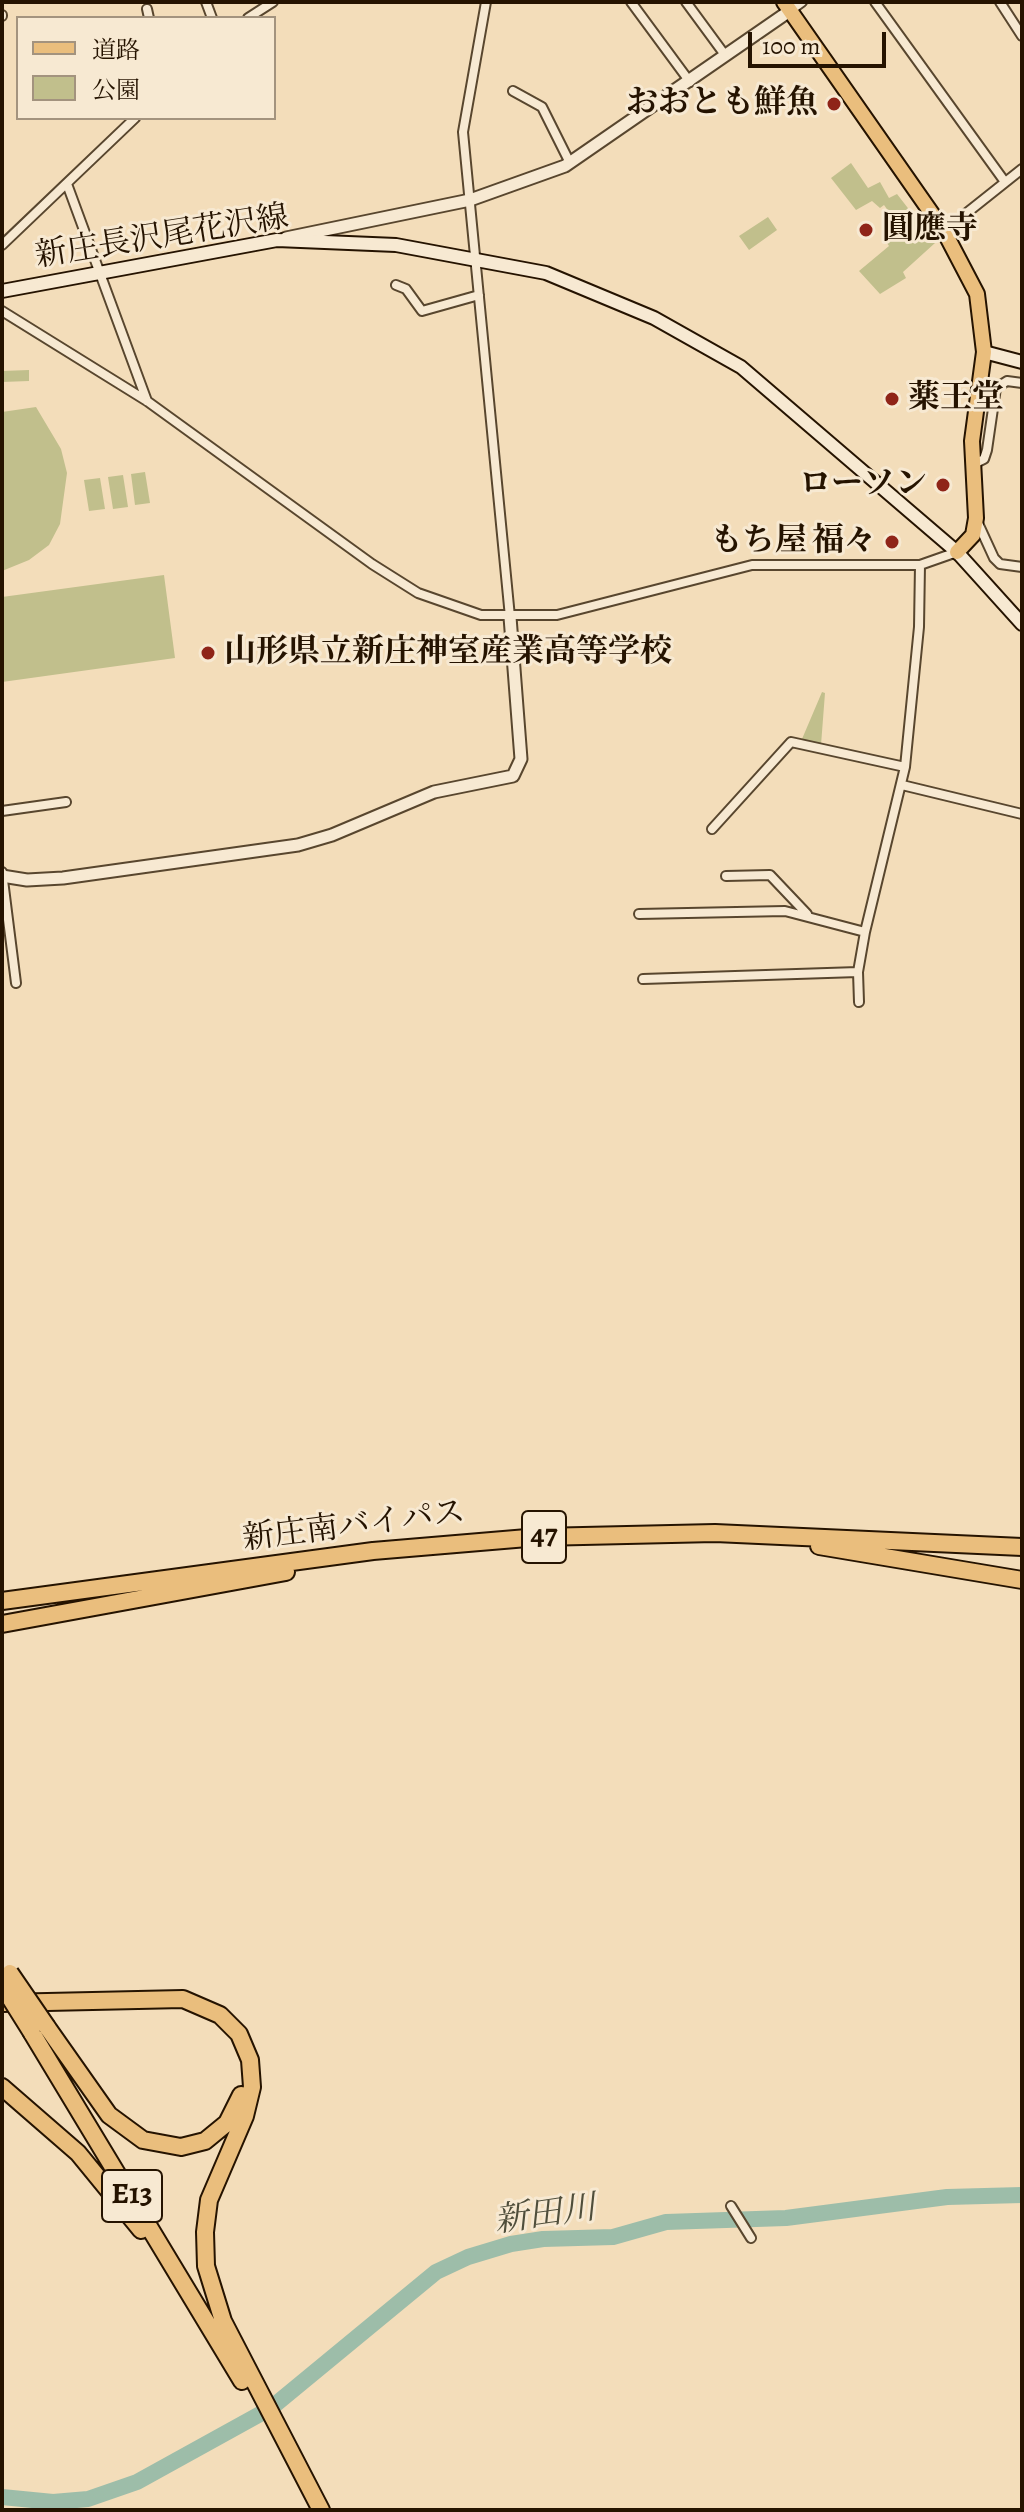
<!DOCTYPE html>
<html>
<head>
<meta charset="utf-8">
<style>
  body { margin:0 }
  #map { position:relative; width:1024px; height:2512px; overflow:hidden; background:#f3ddba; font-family:Alegreya,"Noto Serif JP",serif }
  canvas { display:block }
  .frame { position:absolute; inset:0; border:4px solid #251300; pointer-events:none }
  .legend { position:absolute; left:16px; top:16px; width:260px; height:104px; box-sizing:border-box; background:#f7e9d2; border:2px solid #a3937e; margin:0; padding:10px 14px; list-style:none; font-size:24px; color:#251300 }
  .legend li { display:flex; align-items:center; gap:16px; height:40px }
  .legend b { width:40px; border:2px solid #a3937e }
  .scale { position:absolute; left:748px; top:32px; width:138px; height:36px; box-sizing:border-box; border:4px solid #251300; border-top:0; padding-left:10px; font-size:24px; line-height:28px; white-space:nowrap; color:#251300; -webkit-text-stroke:6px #f7e9d2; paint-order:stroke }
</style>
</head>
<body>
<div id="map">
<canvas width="1024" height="2512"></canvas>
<div class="frame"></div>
<ul class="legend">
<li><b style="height:10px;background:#eabe7d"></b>道路</li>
<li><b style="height:22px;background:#c1bf8c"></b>公園</li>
</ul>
<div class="scale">100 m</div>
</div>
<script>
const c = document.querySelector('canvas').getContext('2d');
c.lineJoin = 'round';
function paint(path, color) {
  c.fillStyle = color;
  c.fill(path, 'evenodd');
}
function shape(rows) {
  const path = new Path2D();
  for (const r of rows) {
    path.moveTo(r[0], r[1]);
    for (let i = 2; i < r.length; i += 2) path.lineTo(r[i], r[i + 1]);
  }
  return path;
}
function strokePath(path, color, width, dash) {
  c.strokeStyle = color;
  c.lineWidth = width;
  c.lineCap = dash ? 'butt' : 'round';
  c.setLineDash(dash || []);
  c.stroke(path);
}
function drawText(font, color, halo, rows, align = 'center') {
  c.font = font + ' Alegreya,"Noto Serif JP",serif';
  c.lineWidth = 6;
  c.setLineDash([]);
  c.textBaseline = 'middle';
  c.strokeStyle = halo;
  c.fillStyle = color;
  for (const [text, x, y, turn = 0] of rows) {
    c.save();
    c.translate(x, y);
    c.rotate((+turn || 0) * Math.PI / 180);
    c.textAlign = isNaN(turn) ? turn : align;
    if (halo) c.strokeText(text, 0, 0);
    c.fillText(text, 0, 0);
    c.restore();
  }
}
const green = shape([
  [851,163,868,188,880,182,889,198,897,194,935,243,903,272,906,278,880,294,859,271,889,246,885,240,900,227,884,205,880,208,872,201,856,210,831,178],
  [768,217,777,230,749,250,739,236],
  [29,370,29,381,2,382,2,371],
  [36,407,61,449,67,473,60,524,49,545,29,560,2,571,2,412],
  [145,472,150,503,135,505,131,474],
  [123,475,128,507,113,509,108,477],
  [100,478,105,509,89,511,84,480],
  [164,575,175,658,2,682,2,597],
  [822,692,825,693,821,745,805,743,802,739]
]);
const river = shape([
  [2,2497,53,2502,88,2499,137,2482,271,2408,436,2272,468,2257,511,2244,543,2239,613,2237,666,2222,786,2218,947,2197,1022,2195]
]);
const minor = shape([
  [206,2,212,18],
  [486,2,463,132,510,617],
  [631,2,690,82],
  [686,2,725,55],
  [875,2,1005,182],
  [1000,2,1022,36],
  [147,9,149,18],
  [791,10,802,2],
  [2,15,2,16],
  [248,18,273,2],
  [513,91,542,107,570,163],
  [67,184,147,401],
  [944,231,1022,169],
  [2,245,135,118],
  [396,285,406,289,422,311,479,295],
  [2,311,147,401,372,564,418,593,481,615,557,615,752,565,920,565,957,552],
  [972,465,984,459,987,450,996,388,1007,381,1022,383],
  [977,521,994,558,1000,564,1022,567],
  [902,785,1022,814],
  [2,811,66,802],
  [712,829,791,742,905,767],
  [2,872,16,983],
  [726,876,770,875,807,914],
  [639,914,785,911,865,932],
  [643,979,858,972],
  [859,1002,858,972,865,932,905,767,919,627,920,565],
  [731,2206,751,2238]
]);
const tertiary = shape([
  [286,238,470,200,565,166,791,10],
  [2,876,27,880,63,878,298,845,332,835,434,792,513,776,521,759,510,617]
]);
const secondary = shape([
  [2,291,277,240,396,245,546,273,654,318,741,367,957,552,1022,624],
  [984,352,1022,362]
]);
const primary = shape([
  [784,2,944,231,977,294,984,352,972,441,976,518,973,535,957,552]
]);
const motorway = shape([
  [819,1546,1022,1580],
  [2,1601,373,1551,539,1537,715,1533,1022,1547],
  [2,1624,286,1572],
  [2,2003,183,1999,220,2015,239,2034,250,2060,252,2087,245,2116,209,2200,205,2232,206,2266,223,2321,321,2510],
  [47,2027,109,2115,143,2140,181,2147,205,2141,227,2123,241,2095],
  [32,2033,242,2381],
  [2,2087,78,2153,141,2230]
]);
const motorwayBridge = shape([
  [10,1973,47,2027],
  [2,1985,32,2033]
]);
const markers = [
  [834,104,8,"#8f2418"],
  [866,230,8,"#8f2418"],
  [892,399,8,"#8f2418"],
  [943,485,8,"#8f2418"],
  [892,542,8,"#8f2418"],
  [208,653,8,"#8f2418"]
];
const shields = [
  [544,1537,44],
  [132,2196,60]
];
const shieldNames = [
  ["47",544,1537],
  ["E13",132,2196]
];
const poiNames = [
  ["おおとも鮮魚",818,104],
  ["圓應寺",882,230,"left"],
  ["薬王堂",908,399,"left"],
  ["ローソン",927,485],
  ["もち屋 福々",876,542],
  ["山形県立新庄神室産業高等学校",224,653,"left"]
];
const streetNames = [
  ["新庄長沢尾花沢線",162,238,-9],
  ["新庄南バイパス",354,1527,-7]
];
const waterNames = [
  ["新田川",545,2216,-8]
];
paint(green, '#c1bf8c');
strokePath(river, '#9dbda9', 16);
strokePath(minor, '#58462e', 12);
strokePath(tertiary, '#58462e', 15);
strokePath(secondary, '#251300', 16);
strokePath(primary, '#251300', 18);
strokePath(motorway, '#251300', 20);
strokePath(minor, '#f7e9d2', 8);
strokePath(tertiary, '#f7e9d2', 11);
strokePath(secondary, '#f7e9d2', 12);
strokePath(primary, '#eabe7d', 14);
strokePath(motorway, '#eabe7d', 16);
strokePath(motorwayBridge, '#251300', 20, []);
strokePath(motorwayBridge, '#eabe7d', 16);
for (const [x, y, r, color] of markers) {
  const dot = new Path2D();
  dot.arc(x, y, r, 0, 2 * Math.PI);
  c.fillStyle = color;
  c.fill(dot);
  strokePath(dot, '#f7e9d2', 3);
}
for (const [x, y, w] of shields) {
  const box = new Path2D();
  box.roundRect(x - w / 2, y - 26, w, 52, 6);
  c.fillStyle = '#f7e9d2';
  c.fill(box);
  strokePath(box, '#251300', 2);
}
drawText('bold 30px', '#251300', null, shieldNames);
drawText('bold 32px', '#251300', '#f7e9d2', poiNames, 'right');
drawText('32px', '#251300', '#f7e9d2', streetNames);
drawText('italic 34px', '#4f4e3b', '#f7e9d2', waterNames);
</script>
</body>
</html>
